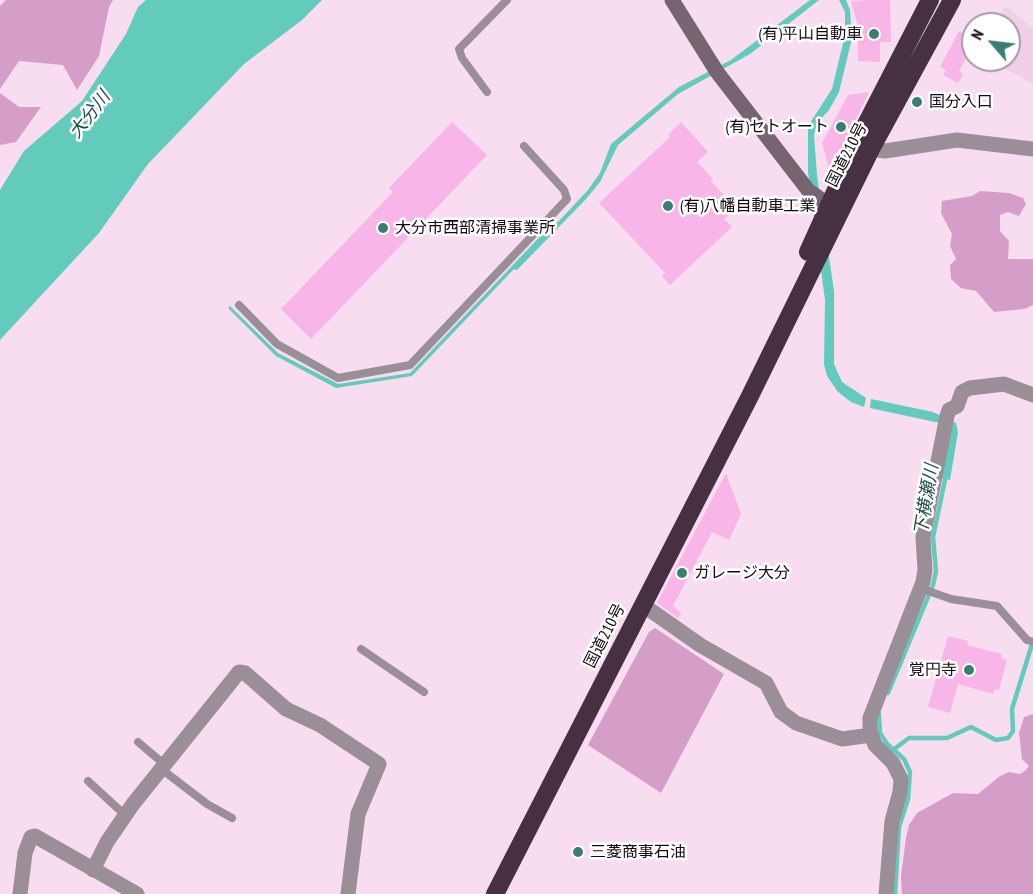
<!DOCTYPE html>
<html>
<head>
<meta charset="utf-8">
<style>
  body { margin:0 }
  #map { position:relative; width:1033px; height:894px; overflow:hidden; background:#f8dcf0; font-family:"PT Sans Narrow",sans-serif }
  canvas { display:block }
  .north { position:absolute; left:961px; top:12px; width:60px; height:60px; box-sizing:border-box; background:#fff; border:2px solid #a19d9f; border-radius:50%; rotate:298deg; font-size:16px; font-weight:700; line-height:24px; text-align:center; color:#130a10 }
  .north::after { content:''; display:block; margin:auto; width:21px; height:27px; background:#387e74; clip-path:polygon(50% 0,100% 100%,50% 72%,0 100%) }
</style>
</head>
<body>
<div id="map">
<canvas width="1033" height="894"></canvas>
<div class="north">N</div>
</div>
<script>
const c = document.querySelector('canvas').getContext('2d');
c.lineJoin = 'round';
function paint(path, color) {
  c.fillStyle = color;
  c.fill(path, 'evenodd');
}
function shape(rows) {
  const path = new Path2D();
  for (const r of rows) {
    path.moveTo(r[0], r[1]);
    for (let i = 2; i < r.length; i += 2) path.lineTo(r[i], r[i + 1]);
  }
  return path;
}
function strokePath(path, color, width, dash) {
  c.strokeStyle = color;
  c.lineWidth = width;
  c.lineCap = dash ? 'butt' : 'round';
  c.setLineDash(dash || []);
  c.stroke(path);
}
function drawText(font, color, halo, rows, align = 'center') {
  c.font = font + ' "PT Sans Narrow","Noto Sans JP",sans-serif';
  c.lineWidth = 5;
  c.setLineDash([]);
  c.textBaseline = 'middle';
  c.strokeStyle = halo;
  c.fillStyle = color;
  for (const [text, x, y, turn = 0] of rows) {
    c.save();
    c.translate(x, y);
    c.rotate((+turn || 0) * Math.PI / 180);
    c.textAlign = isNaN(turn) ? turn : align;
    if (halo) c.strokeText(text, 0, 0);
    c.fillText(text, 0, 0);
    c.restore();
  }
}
const built = shape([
  [1008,7,1033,29,1033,84,1002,67,983,67,985,60,1009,60,1009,24,999,24,1004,9]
]);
const green = shape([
  [6,0,113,0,109,7,99,56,77,90,63,65,19,61,0,89,0,6],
  [0,93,19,107,41,107,16,142,0,145],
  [980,191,1009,193,1023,198,1026,204,1019,216,1008,212,1000,215,1000,231,1009,241,1008,259,1033,259,1033,305,1024,309,994,312,976,291,961,288,951,279,950,265,956,259,950,246,952,234,941,213,942,201,972,196],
  [655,628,724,674,661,793,588,745,649,632],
  [1033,714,1033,894,902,894,901,876,906,838,909,825,917,813,953,793,978,794,1000,776,1009,772,1020,774,1026,770,1029,766,1022,759,1019,733,1024,717]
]);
const water = shape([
  [146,0,322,0,302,20,244,64,148,164,99,233,0,340,0,190,24,151,82,101,126,34,138,7],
  [810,0,819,0,750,54,678,94,618,145,600,182,586,199,517,270,514,269,412,376,336,388,276,356,228,308,230,306,278,353,338,384,410,373,550,226,559,221,588,190,600,173,611,144,679,87,731,60],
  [839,0,846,0,850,10,852,38,839,92,829,110,817,123,814,135,817,175,834,291,834,364,842,382,866,398,864,407,851,402,838,392,827,376,824,364,825,300,808,172,808,126,832,89,845,35,845,12],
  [871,399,933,412,956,423,958,432,950,480,941,478,940,423,870,408]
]);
const stream = shape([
  [888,693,933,585,936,571,933,537,946,475],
  [879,714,880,733,887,744,904,759,910,772,908,799,899,827,895,894],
  [893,750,909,738,947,738,971,727,996,740,1008,738,1013,731,1012,709,1033,641]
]);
const building = shape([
  [869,0,890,0,891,42,880,42,880,62,858,61,858,26,851,1],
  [959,31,973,39,973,46,959,71,963,74,958,83,943,75,946,70,940,67],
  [869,92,830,172,822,143,848,95],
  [452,122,487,155,311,339,281,309,393,192,389,188],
  [681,122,708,152,697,162,713,179,711,181,736,208,724,219,732,227,670,285,662,276,665,273,599,203,670,137,668,135],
  [726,473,741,514,729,540,712,532,673,606,681,613,678,618,657,603],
  [948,636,968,641,967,645,1002,654,1001,658,1007,660,999,690,995,689,993,694,958,684,950,713,928,707]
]);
const lane = shape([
  [487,92,462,58,459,49,507,0],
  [239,305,277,344,338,378,410,365,567,199,564,190,524,146],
  [920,588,951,599,997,606,1027,640,1033,642],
  [361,649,424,692],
  [138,742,164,764],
  [160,768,207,804,232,818],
  [88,781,125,815]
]);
const street = shape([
  [871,149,885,151,957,140,1033,149],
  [643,605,700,645,766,683,781,712,796,723,842,739,871,735],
  [93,870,107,842,133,804,239,672,245,673,286,709,320,725,379,764,358,814,348,894],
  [20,894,25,853,31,837,35,836,137,894],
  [886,894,892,821,900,792,901,779,893,763,875,745,870,730,870,718,923,582,925,570,923,537,947,416,949,410,957,406,962,392,970,388,1004,384,1033,395]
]);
const secondary = shape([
  [672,0,717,72,808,190,829,205]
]);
const highway = shape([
  [808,252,863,130,930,0],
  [495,894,750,396,871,149,952,0]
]);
const markers = [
  [874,34,6,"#387e74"],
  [917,102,6,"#387e74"],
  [841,127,6,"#387e74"],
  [668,206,6,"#387e74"],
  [383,228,6,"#387e74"],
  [682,573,6,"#387e74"],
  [969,670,6,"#387e74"],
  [578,852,6,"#387e74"]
];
const poiNames = [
  ["(有)平山自動車",862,34,"right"],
  ["国分入口",929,102],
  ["(有)セトオート",829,127,"right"],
  ["(有)八幡自動車工業",680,206],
  ["大分市西部清掃事業所",395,228],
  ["ガレージ大分",694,573],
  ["覚円寺",957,670,"right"],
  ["三菱商事石油",590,852]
];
const streetNames = [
  ["国道210号",847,155,-63],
  ["国道210号",605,636,-63]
];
const waterNames = [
  ["大分川",90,115,-52],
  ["下横瀬川",927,500,-81]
];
paint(built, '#f1cfe8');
paint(green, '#d59ec8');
paint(water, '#62cbbc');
strokePath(stream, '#62cbbc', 4.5);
paint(building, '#f8b6e8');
strokePath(lane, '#9a8f97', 8);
strokePath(street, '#9a8f97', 15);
strokePath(secondary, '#766571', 15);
strokePath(highway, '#463041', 18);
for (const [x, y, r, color] of markers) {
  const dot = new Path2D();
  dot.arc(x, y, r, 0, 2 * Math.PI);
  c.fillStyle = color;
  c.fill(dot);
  strokePath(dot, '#fff', 2);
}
drawText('16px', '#130a10', '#fff', poiNames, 'left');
drawText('16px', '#130a10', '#fff', streetNames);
drawText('italic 18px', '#204e48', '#fff', waterNames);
</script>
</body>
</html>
